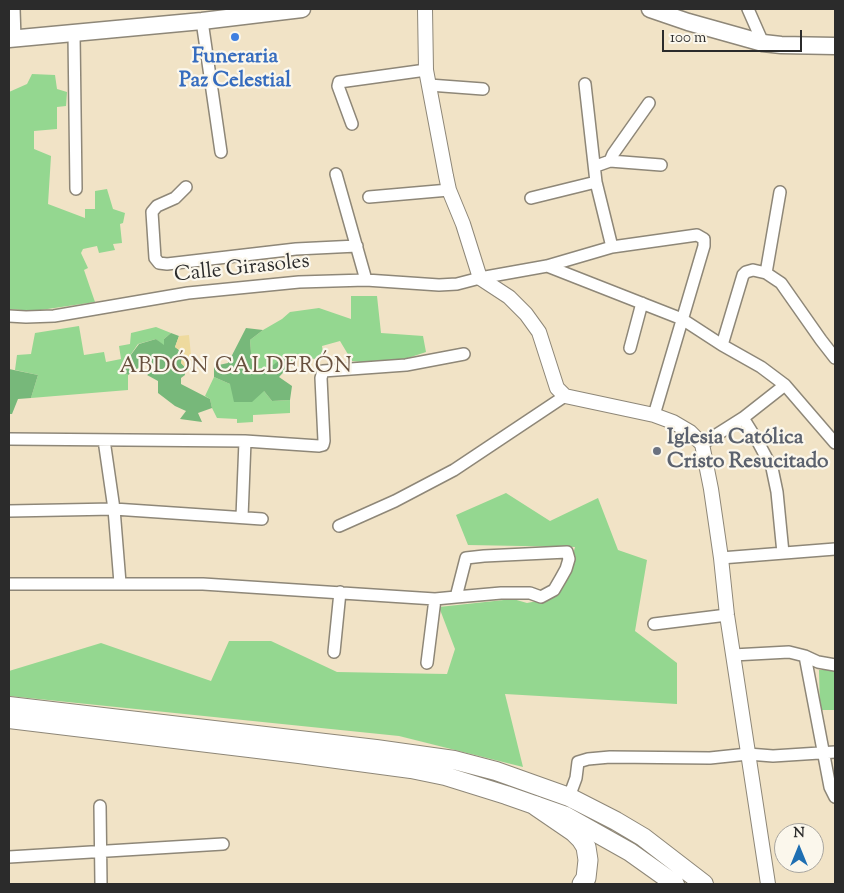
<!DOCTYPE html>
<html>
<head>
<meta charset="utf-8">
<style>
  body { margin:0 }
  #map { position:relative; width:844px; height:893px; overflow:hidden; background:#f1e3c6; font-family:"Sorts Mill Goudy",serif }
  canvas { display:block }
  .frame { position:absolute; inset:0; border:10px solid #2b2b2b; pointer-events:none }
  .north { position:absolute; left:774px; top:823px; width:50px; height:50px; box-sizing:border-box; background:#fbf7ec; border:1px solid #a8a59f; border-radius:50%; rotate:0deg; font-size:14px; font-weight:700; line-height:20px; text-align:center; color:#2b2b2b }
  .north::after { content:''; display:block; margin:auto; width:18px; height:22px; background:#1f6fb2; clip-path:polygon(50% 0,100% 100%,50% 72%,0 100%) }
  .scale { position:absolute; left:662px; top:30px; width:140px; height:22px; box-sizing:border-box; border:2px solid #2b2b2b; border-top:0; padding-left:6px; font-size:15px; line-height:18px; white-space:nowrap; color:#2b2b2b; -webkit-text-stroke:4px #fbf7ec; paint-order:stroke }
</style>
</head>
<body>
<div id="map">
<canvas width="844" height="893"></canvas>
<div class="frame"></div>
<div class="north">N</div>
<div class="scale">100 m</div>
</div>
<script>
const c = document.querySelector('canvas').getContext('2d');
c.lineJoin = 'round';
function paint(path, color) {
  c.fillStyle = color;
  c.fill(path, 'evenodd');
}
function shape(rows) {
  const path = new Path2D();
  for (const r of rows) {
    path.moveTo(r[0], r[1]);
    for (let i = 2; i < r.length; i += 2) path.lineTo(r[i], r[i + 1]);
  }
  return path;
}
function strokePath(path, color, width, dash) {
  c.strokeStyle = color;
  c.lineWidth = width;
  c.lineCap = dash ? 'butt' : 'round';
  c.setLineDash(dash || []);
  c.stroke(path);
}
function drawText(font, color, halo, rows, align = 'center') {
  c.font = font + ' "Sorts Mill Goudy",serif';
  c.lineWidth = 4.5;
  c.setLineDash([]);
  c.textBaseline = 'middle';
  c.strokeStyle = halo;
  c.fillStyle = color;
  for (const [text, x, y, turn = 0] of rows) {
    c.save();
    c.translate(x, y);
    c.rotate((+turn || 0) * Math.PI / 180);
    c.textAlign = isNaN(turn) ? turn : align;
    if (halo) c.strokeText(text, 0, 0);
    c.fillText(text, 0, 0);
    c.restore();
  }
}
const green = shape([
  [32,74,55,75,57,89,67,92,66,106,57,107,57,129,34,131,34,149,51,156,48,204,85,218,85,209,95,209,95,191,107,189,113,209,125,213,123,223,120,224,122,243,113,244,115,250,99,253,97,246,83,249,81,253,88,268,84,270,95,302,34,311,9,309,9,92,27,84],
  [351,296,377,296,381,333,423,336,426,352,387,365,352,361,340,341,322,346,324,359,282,358,264,373,252,365,250,340,263,330,282,319,290,312,319,308,351,319],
  [79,326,84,355,104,352,106,362,121,359,119,346,130,344,131,333,156,327,171,333,164,339,164,346,156,339,138,344,127,360,123,371,128,375,128,390,31,398,38,375,15,370,17,355,31,354,35,333],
  [214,377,230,384,264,391,272,401,290,400,290,413,253,415,253,422,237,423,237,419,217,418,212,408,210,399,205,396],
  [506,493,550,521,598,498,618,550,647,560,635,631,677,663,677,704,505,694,523,767,399,736,9,696,9,671,101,643,211,681,229,641,271,641,337,672,447,674,455,649,439,607,513,599,527,603,547,599,564,586,575,547,468,545,456,515],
  [819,670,835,670,835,710,820,710]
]);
const forest = shape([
  [246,328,263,330,250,340,252,365,264,372,282,358,297,358,279,377,292,386,290,400,272,401,264,391,252,402,234,402,230,384,214,377,214,366,228,363],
  [171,333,179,336,175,347,183,353,181,363,184,366,185,375,181,378,181,384,210,399,212,408,198,413,202,422,180,419,186,411,175,406,158,393,158,381,147,375,156,368,150,360,128,375,123,371,127,360,139,344,156,339,164,345,164,339],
  [9,369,38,375,31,398,18,399,12,414,9,414]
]);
const sand = shape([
  [189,335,192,365,184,366,181,363,183,353,175,347,179,336]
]);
const minor = shape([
  [14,9,15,39],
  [748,9,763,43],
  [202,21,221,152],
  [74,34,76,189],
  [585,84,596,182,612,247],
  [429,85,483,89],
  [352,124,338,86,339,82,426,70],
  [610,161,661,165],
  [596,166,610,161,613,154,649,103],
  [336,174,366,280],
  [186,187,175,198,157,206,152,212,155,258,159,263,167,264,296,249,357,246],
  [369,197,449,190],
  [531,198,596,182],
  [547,266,682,319,722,345,761,367,785,385,835,443],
  [766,273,780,192],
  [9,316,26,317,54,316,188,293,299,282,366,280,439,285,457,284,480,278,547,266,612,247,697,235,704,239,704,246,654,415],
  [722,345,743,275,746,272,753,270,766,273,781,283,821,340,835,358],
  [630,348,642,303],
  [743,418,758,442,772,468,777,492,783,553],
  [9,439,245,441,319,446,323,445,324,441,321,378,323,371,406,365,464,354],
  [104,440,114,509,120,583],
  [702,444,743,418,785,385],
  [9,511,114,509,262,519],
  [242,517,245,441],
  [339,526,395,501,454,470,565,396],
  [721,558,835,549],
  [9,584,203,584,435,599,456,597,501,593,530,593,541,597,554,590,561,578,566,569,569,559,567,552,484,556,466,558,456,597],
  [654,624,727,615],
  [334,652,340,592],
  [733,655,789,652,805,656,818,662,835,665],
  [805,656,830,787,835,797],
  [427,663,435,599],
  [569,797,576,778,578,762,588,759,610,757,710,758,748,754,773,756,835,752],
  [100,806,101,884],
  [9,857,223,844]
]);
const tertiary = shape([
  [425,9,426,70,446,176,449,190,463,224,480,278,509,297,526,314,539,332,557,388,565,396,654,415,673,422,690,432,702,444,711,489,721,558,727,615,768,884]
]);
const secondary = shape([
  [650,9,688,22,763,43,781,45,835,46],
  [9,39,202,21,302,9]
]);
const primary = shape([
  [9,706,376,749,454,760,496,771,569,797,616,821,643,837,704,884],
  [9,719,299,754,411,769,445,776,506,795,566,816,630,852,675,884]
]);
const trunk = shape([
  [536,806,574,832,581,839,586,847,588,860,586,878,582,884]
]);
const markers = [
  [235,37,5,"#3f7fe0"],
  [657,451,5,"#6b7280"]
];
const shopNames = [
  ["Funeraria",235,58],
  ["Paz Celestial",235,82]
];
const streetNames = [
  ["Calle Girasoles",242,270,-6]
];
const worshipNames = [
  ["Iglesia Católica",667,439],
  ["Cristo Resucitado",667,463]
];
const neighbourhoodNames = [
  ["ABDÓN CALDERÓN",236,368]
];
paint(green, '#94d790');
paint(forest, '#77b87a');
paint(sand, '#eeda9e');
strokePath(minor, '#8e8778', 14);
strokePath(tertiary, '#8e8778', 16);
strokePath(secondary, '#8e8778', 19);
strokePath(primary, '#8e8778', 20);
strokePath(trunk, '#8e8778', 21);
strokePath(minor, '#fff', 11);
strokePath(tertiary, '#fff', 14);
strokePath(secondary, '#fff', 16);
strokePath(primary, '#fff', 18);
strokePath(trunk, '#fff', 19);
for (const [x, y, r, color] of markers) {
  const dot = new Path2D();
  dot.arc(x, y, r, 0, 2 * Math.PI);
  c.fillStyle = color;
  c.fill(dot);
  strokePath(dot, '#fbf7ec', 2);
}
drawText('bold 21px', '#366cbe', '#fbf7ec', shopNames);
drawText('21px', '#2b2b2b', '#fbf7ec', streetNames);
drawText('bold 21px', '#5b616d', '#fbf7ec', worshipNames, 'left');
c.letterSpacing = '1px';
drawText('22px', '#67503e', '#fbf7ec', neighbourhoodNames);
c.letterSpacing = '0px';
</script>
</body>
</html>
